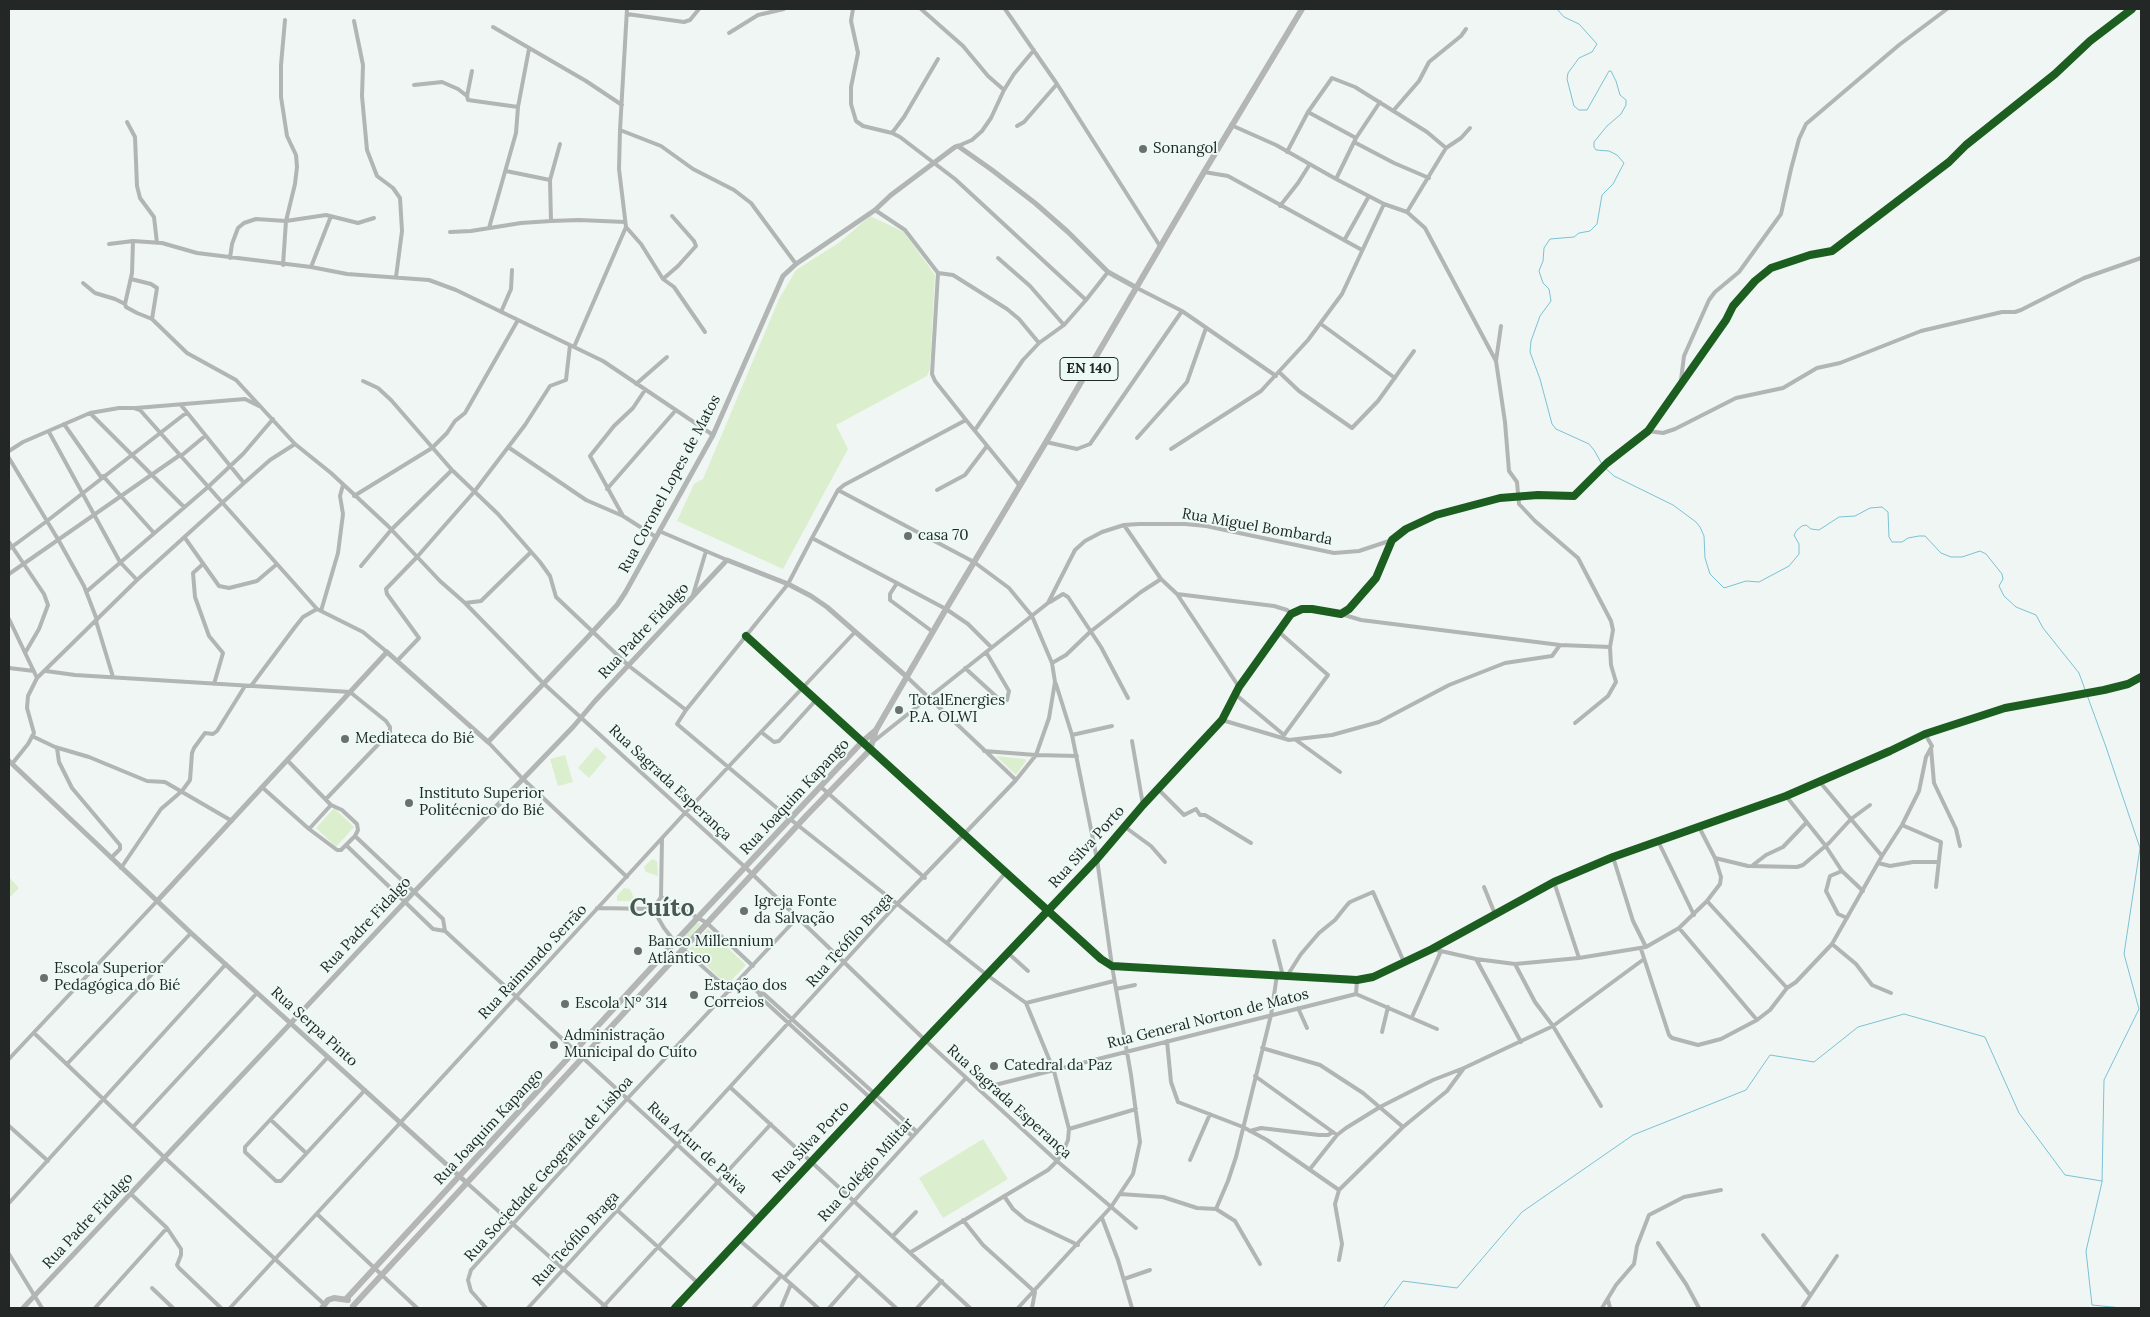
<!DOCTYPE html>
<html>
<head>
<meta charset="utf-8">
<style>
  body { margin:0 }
  #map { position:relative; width:2150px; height:1317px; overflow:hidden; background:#f0f6f4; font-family:Lora,serif }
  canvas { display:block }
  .frame { position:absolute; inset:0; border:10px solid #232826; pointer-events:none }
</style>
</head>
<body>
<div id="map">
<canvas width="2150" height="1317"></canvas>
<div class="frame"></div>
</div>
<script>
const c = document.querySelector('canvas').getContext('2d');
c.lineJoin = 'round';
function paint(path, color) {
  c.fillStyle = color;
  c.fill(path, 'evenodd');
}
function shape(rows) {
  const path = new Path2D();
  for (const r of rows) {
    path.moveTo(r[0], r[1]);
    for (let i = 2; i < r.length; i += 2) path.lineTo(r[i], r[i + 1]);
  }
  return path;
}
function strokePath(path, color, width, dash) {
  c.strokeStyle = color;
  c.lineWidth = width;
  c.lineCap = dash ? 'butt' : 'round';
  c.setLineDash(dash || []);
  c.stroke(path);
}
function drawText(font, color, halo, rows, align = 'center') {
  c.font = font + ' Lora,serif';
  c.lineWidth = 4;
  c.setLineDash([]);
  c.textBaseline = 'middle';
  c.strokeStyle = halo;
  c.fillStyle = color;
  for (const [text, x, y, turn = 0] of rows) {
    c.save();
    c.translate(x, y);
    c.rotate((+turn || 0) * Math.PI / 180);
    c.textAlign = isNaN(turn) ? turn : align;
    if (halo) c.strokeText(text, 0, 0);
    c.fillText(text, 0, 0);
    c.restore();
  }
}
const green = shape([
  [870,216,904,232,935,275,930,369,927,376,836,425,848,449,783,569,677,521,694,484,703,479,779,299,796,270,840,242],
  [596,747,607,757,589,778,578,768],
  [565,755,573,782,558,786,550,759],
  [996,756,1025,759,1026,761,1016,775],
  [334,808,354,827,336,847,316,828],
  [652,859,657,861,658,876,646,872,644,867],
  [9,877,19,888,9,898],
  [624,888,630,889,635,901,617,901,617,896],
  [697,923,700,923,700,926,686,941,683,942,683,938],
  [708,929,746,965,727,985,689,949],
  [983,1139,1008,1179,943,1218,919,1178]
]);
const stream = shape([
  [1557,9,1564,17,1579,24,1597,44,1592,52,1579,58,1568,73,1567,79,1574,106,1579,110,1587,110,1609,71,1611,71,1616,81,1620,95,1626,100,1626,105,1621,114,1607,126,1594,142,1594,147,1596,150,1609,151,1617,155,1624,163,1613,184,1602,195,1597,224,1590,231,1579,233,1574,237,1550,239,1544,248,1543,261,1539,271,1543,283,1549,289,1551,301,1540,316,1531,341,1530,352,1540,379,1552,424,1556,429,1589,444,1594,450,1603,466,1614,476,1673,505,1696,522,1700,527,1704,536,1705,558,1710,574,1724,588,1746,581,1759,582,1789,566,1799,554,1799,544,1794,535,1797,530,1802,526,1806,525,1811,529,1819,530,1839,517,1855,516,1870,508,1882,507,1888,512,1889,537,1892,542,1902,542,1908,538,1919,536,1925,536,1941,553,1951,557,1962,557,1980,551,1986,554,2002,574,2003,579,1999,586,2004,596,2016,607,2036,615,2043,628,2079,673,2106,747,2140,848,2124,954,2139,1009,2104,1080,2102,1182,2086,1251,2092,1305,2122,1308],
  [1383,1308,1403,1281,1457,1288,1522,1212,1633,1135,1746,1090,1770,1055,1814,1062,1858,1027,1904,1014,1985,1037,2019,1113,2065,1175,2102,1181]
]);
const minor = shape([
  [627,9,620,130,661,146,693,169,734,190,751,203,796,264],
  [853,9,851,21,858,53,851,87,851,104,856,121,863,126,892,133,900,137,955,179,1086,300],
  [921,9,963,46,988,76,1004,90],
  [1005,9,1057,84,1160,246],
  [627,14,684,22,690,20,699,9],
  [354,21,363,65,362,96,367,150,377,176,393,188,400,198,402,231,396,277],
  [493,27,586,81,622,105],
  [729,33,758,15,784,9],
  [472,71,467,96,468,100,518,107],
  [414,85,442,82,458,89,467,96],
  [1393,111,1419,81,1429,62,1461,36,1466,29],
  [1308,112,1356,138],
  [127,122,135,137,137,186,140,198,154,217,157,243],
  [1231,125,1276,145,1336,179,1384,204,1407,212,1425,228,1496,361,1505,422,1509,471,1517,482,1519,504,1535,521,1578,558,1611,621,1613,630,1610,647,1611,665,1616,682,1608,696,1575,723],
  [1017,126,1024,122,1057,84],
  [620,130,619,169,626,227,641,244,663,279,674,287,705,332],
  [892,133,904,117,938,59],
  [1354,142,1394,163,1429,178],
  [958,146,972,140,982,131,991,118,1004,90,1014,74,1034,50],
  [1446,148,1461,138,1470,128],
  [1287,152,1308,112,1332,78,1355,87,1427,132,1446,148,1407,212],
  [506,171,550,180],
  [1204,172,1228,176,1362,250],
  [1336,179,1356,138,1380,102],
  [1280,206,1298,183,1310,164],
  [875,210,905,230,938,273,932,374,935,381,966,420],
  [551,221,550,180,560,144],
  [489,228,516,133,518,107,529,49],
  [450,232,471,231,521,223,551,221,579,220,625,222],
  [1345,239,1369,196],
  [109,244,133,241,162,243,197,253,311,267,347,274,429,280,456,290,603,361,713,435],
  [230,258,232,244,238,228,244,223,256,219,286,221,326,215,358,223,374,218],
  [998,258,1030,286,1064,325],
  [283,265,286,221,295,184,297,167,296,155,287,136,281,97,281,65,285,20],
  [311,267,331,216],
  [938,273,953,275,1007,309,1019,319,1039,343],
  [131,279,151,284,157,288,152,319],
  [663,279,678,266,696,246,694,241,672,216],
  [83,283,95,293,115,299,125,304,126,307,137,313,152,319,187,353,236,380,295,444,331,473,388,526,440,581,465,603,481,601,531,552],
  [1137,288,1182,311,1276,376],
  [125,304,132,273,133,241],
  [501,312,511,289,512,270],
  [1321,324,1395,378],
  [574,347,626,227],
  [1496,361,1501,326],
  [1279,372,1299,391,1352,428,1378,401,1414,351],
  [1681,380,1684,356,1709,300,1715,292,1739,272,1781,214,1791,169,1799,139,1806,124,1899,45,1947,9],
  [363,381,378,388,391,400,452,470,498,514,540,562,550,576,556,597,629,666,686,710],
  [636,384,667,357],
  [181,405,244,483],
  [136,408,245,399,259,406],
  [90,413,184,507],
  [64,424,101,477],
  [975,430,1023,360,1039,343,1064,325,1086,300,1108,272],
  [1648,431,1663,433,1675,429,1736,398,1783,388,1817,368,1840,363,1921,331,2002,312,2015,312,2021,310,2084,278,2141,258],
  [49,432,120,562,137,580],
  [1137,438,1187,382,1206,328],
  [1046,442,1077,449,1090,444,1182,311],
  [508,447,586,500,623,516,656,537],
  [1171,449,1261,391,1308,340,1342,294,1384,204],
  [9,451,23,442,90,413,119,408,134,408,140,410,317,609],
  [181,456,205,436],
  [9,458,59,541,84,586,97,620],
  [103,476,154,533],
  [607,489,676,410],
  [838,490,844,485,966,420,1020,486],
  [937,490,965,475,987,446],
  [354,496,432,448,447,433,455,421,465,413,518,320],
  [623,516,590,456,614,426,633,408,645,390],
  [1124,525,1161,579,1177,594],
  [659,531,727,560],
  [185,538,219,586,229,588,257,581,277,564],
  [812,538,788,584,686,710,677,724,790,819,987,975,1026,1003,1054,1071,1069,1129,1068,1140,1063,1152,1057,1161,1048,1170,911,1252],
  [9,542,44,594,48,605,39,629,25,653],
  [9,549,47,521,186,413],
  [203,564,193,573,195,597,209,636,223,653,214,684],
  [361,566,391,530,452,470],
  [9,574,180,455],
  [897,583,890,594,890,600,933,632],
  [86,592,208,487,243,454,273,419],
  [693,595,706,551],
  [1050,602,1063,594,1068,597,1101,647,1128,698],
  [465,603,543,683,746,868,925,1040,1057,1161,1136,1228],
  [321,611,338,553,343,514,340,496,343,485],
  [1341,614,1361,620,1560,645,1610,647],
  [9,619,37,678],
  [96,621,113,677],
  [1279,632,1328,675,1284,735],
  [746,636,1101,959,1112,966,1357,980,1373,977,1432,949,1554,882,1613,857,1786,796,1890,751,1925,734,2005,708,2104,690,2128,684,2141,677],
  [397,661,419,638,387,594,386,589,417,557,474,492,525,425,550,386,566,380,570,345],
  [1052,663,1066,655,1090,632,1141,592,1161,579],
  [9,668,34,671],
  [965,668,1000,700,1004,701,1007,700,1009,691,986,652],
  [46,671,75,675,350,692,386,721,390,727,390,732,326,799],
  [907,677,1016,780],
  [251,686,295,627,303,617,317,609,363,632,387,652],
  [1239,687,1177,594,1274,606,1287,610,1291,614],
  [1235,694,1284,735],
  [1222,720,1289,740,1332,735,1379,722,1449,685,1505,663,1552,656,1560,645],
  [761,732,774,742,779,741,816,700],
  [1072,735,1112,726],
  [32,736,55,747,89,757,147,781,165,782,232,821],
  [1296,740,1340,772],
  [874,741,1048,603,1075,550,1085,541,1102,532,1124,525,1139,524,1185,524,1206,526,1334,553,1359,551,1392,540],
  [1132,741,1143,805],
  [488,742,522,778,627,877],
  [57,748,59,762,72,788,120,845,120,849,111,858],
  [1931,748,1934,783,1956,829,1960,846],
  [984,751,1036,755,1077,756],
  [288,761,331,805],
  [12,764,28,744,34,733,27,708,28,696,37,678,137,580,244,483,270,460,295,444],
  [1819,781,1882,856],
  [821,787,925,878],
  [263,788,309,829],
  [1158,789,1184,815,1196,809,1200,815,1205,815,1251,843],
  [1786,796,1825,845,1842,871,1863,891],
  [331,805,342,810,357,824,358,830,355,836,443,919,445,931,433,929,346,845,341,850,337,850,309,829,331,805],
  [1902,825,1941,842,1936,887],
  [1125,827,1151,846,1165,862],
  [662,838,661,897,707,923,753,966],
  [1658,841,1694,915],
  [346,845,355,836],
  [1613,857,1633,921,1646,947],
  [1715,858,1748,866,1797,867,1803,865,1829,843,1851,819,1870,805],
  [1878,863,1890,866,1913,862,1939,862],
  [1753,865,1766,855,1783,847,1806,823],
  [121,868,161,809,182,791,190,780,192,753,194,748,205,733,213,734,217,731,245,686],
  [1842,871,1830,876,1826,891,1838,914,1847,918],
  [1554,882,1579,958],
  [1484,887,1495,914],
  [1707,901,1787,988],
  [597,908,653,909,664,928,675,942,730,991],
  [653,909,661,897],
  [1679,928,1757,1020],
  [445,931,758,1219],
  [1274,941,1283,976],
  [947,943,1006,872],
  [1832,944,1856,964,1872,985,1891,993],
  [1432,949,1476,959,1515,964,1579,958,1646,947,1679,928,1707,901,1720,884,1721,877,1715,858,1699,827],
  [1641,949,1669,1035,1672,1038,1698,1045,1721,1039,1757,1020,1770,1010,1787,988,1796,982,1832,944,1882,856,1902,825,1919,791,1926,757,1932,746,1925,734],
  [1008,953,1028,971],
  [1476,959,1521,1042],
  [1515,964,1535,1002,1553,1026,1601,1106],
  [1287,976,1301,954,1319,933,1335,920,1347,905,1350,902,1373,892,1404,962],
  [742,978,759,993,761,998,912,1136],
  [1116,989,1135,985],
  [759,993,764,994,916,1131],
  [1356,994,1437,1029],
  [1356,994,1357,980],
  [1026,1003,1114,981],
  [1298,1008,1307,1028],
  [1412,1017,1441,951],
  [1382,1032,1388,1007],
  [34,1033,165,1158,324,1304],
  [1167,1041,1171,1082,1178,1102,1243,1127,1267,1140,1339,1190],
  [1262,1048,1320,1065,1363,1093,1403,1127],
  [328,1057,245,1147,245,1152,276,1181,281,1181,365,1090],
  [9,1059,158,900],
  [67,1064,191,933],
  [1255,1076,1337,1135],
  [731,1088,970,1308],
  [979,1089,1356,994],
  [271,1120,306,1153],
  [9,1126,48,1161],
  [133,1127,257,993],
  [1069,1129,1136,1109],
  [1250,1131,1261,1128,1319,1135,1328,1135,1333,1132],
  [1190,1160,1210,1114],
  [1310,1169,1337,1135,1346,1128,1380,1107,1433,1080,1464,1068,1553,1026,1644,959],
  [467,1183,607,1308],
  [131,1194,167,1228,181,1249,181,1255,177,1265,179,1268,221,1308],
  [1120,1194,1163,1197,1197,1208,1216,1209,1235,1221,1260,1264],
  [1004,1196,1013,1209,1026,1220,1078,1245],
  [9,1203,226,964],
  [1216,1209,1228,1181,1236,1157,1271,1015,1277,975],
  [617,1210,698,1283],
  [317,1214,417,1308],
  [1102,1218,1118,1260,1132,1308],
  [963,1220,983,1245,1035,1292,1032,1308],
  [1763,1235,1810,1295],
  [893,1236,916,1212],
  [738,1239,791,1284,781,1308],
  [820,1239,896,1308],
  [1658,1243,1686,1284,1699,1308],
  [9,1254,42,1308],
  [1339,1260,1342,1244,1335,1204,1339,1190,1403,1127,1447,1091,1464,1068],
  [784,1278,966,1078],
  [1124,1279,1150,1270],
  [791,1284,818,1308],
  [152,1288,173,1308],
  [1608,1300,1610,1308],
  [95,1308,167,1228],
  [230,1308,685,813,855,632],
  [486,1308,471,1291,468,1280,471,1270,626,1100,797,918],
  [528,1308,897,904,1016,780,1036,755,1049,718,1055,682,1052,663,1032,616,1009,588,974,562,838,490,812,538,946,609,968,624,991,647],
  [602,1308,771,1124],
  [675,1308,925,1040,1097,859,1143,805,1222,720,1239,687,1291,614,1302,609,1312,609,1341,614,1349,609,1376,578,1392,540,1406,529,1436,515,1500,498,1538,495,1574,496,1607,463,1648,431,1726,320,1733,306,1755,281,1771,268,1810,255,1832,251,1949,162,1966,145,2055,74,2090,41,2132,9],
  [753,1308,781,1276],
  [829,1308,859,1274],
  [917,1308,942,1281],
  [1018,1308,1111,1207,1133,1174,1140,1142,1131,1075,1112,966,1097,859,1072,735,1056,684],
  [1602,1308,1616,1285,1634,1264,1637,1246,1649,1215,1684,1197,1721,1190],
  [1802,1308,1837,1256]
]);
const tertiary = shape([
  [9,761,191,933,467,1183],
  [158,900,387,652,488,742,586,639,617,605,625,593,713,435,783,276,796,264,875,210,891,195,955,147,958,146,992,170,1035,203,1068,232,1108,272,1137,288],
  [23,1308,415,891,573,727,595,701,727,560,788,584,811,596,827,607,907,677]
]);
const primary = shape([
  [346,1299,675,942,862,742,876,730],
  [353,1306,807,815,870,750,876,730,946,609,1046,442,1204,172,1302,9],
  [322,1308,328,1300,334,1298,348,1300]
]);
const cycleway = shape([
  [746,636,1101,959,1112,966,1357,980,1373,977,1432,949,1554,882,1613,857,1786,796,1890,751,1925,734,2005,708,2104,690,2128,684,2141,677],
  [675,1308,925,1040,1097,859,1143,805,1222,720,1239,687,1291,614,1302,609,1312,609,1341,614,1349,609,1376,578,1392,540,1406,529,1436,515,1500,498,1538,495,1574,496,1607,463,1648,431,1726,320,1733,306,1755,281,1771,268,1810,255,1832,251,1949,162,1966,145,2055,74,2090,41,2132,9]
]);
const markers = [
  [1143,149,5,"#6b706e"],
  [908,536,5,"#6b706e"],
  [899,710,5,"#6b706e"],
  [345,739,5,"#6b706e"],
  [409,803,5,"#6b706e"],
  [744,911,5,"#6b706e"],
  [638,951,5,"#6b706e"],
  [44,978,5,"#6b706e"],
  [694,995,5,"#6b706e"],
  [565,1004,5,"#6b706e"],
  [554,1045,5,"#6b706e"],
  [994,1066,5,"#6b706e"]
];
const shields = [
  [1089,369,58]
];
const shieldNames = [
  ["EN 140",1089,369]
];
const poiNames = [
  ["Sonangol",1153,149],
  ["casa 70",918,536],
  ["TotalEnergies",909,701],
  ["P.A. OLWI",909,718],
  ["Mediateca do Bié",355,739],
  ["Instituto Superior",419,794],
  ["Politécnico do Bié",419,811],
  ["Igreja Fonte",754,902],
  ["da Salvação",754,919],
  ["Banco Millennium",648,942],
  ["Atlântico",648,959],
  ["Escola Superior",54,969],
  ["Pedagógica do Bié",54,986],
  ["Estação dos",704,986],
  ["Correios",704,1003],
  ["Escola Nº 314",575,1004],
  ["Administração",564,1036],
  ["Municipal do Cuíto",564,1053],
  ["Catedral da Paz",1004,1066]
];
const streetNames = [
  ["Rua Coronel Lopes de Matos",670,484,-62],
  ["Rua Miguel Bombarda",1257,527,10],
  ["Rua Padre Fidalgo",644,631,-47],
  ["Rua Sagrada Esperança",670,783,43],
  ["Rua Joaquim Kapango",795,797,-47],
  ["Rua Silva Porto",1087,847,-48],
  ["Rua Padre Fidalgo",366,925,-47],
  ["Rua Teófilo Braga",850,940,-48],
  ["Rua Raimundo Serrão",533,962,-47],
  ["Rua General Norton de Matos",1208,1019,-14],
  ["Rua Serpa Pinto",314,1027,42],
  ["Rua Sagrada Esperança",1009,1102,42],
  ["Rua Joaquim Kapango",489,1127,-47],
  ["Rua Silva Porto",811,1142,-47],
  ["Rua Artur de Paiva",697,1148,42],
  ["Rua Sociedade Geografia de Lisboa",549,1169,-48],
  ["Rua Colégio Militar",866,1170,-48],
  ["Rua Padre Fidalgo",88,1221,-47],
  ["Rua Teófilo Braga",576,1239,-48]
];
const townNames = [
  ["Cuíto",662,909]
];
paint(green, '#dbefce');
strokePath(stream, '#7ac2d4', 1);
strokePath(minor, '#b1b5b3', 4);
strokePath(tertiary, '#b1b5b3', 5);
strokePath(primary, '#b4b6b5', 6);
strokePath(cycleway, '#1b5e20', 8);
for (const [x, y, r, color] of markers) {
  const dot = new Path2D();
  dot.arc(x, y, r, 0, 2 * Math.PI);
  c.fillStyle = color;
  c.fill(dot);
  strokePath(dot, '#ecfaf5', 2);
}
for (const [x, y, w] of shields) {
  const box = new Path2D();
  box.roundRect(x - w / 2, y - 11.5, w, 23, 4);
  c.fillStyle = '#ecfaf5';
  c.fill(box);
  strokePath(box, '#232826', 1);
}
drawText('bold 14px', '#232826', null, shieldNames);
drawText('15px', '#232826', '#ecfaf5', poiNames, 'left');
drawText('15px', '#232826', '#ecfaf5', streetNames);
drawText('bold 25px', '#4c5753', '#ecfaf5', townNames);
</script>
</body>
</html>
